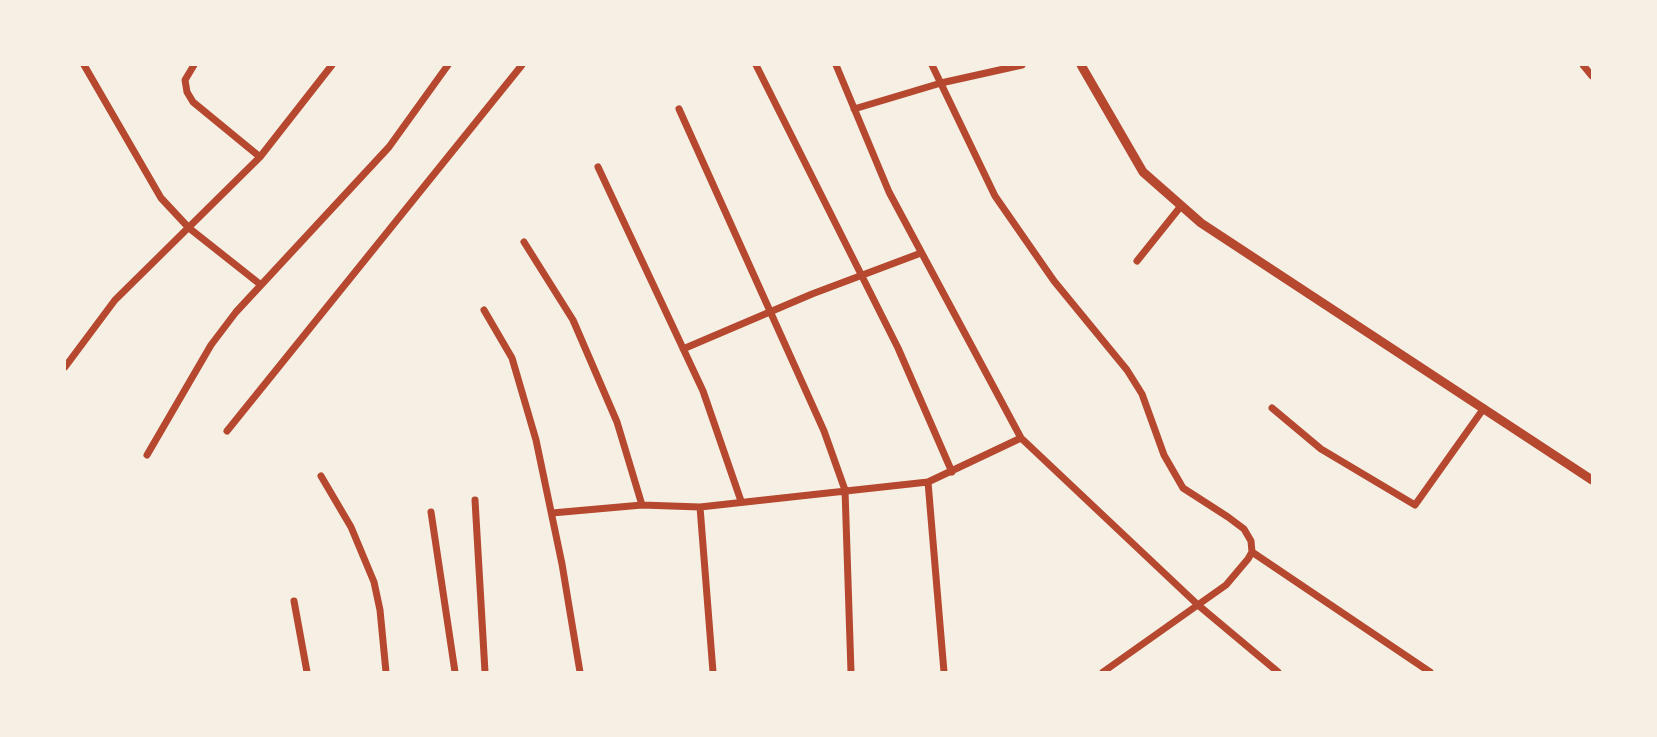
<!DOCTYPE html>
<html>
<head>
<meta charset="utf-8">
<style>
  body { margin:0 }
  #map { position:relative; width:1657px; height:737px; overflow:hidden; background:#f6efe4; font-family:Helvetica,sans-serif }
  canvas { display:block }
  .frame { position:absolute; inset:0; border:66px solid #f6efe4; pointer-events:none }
</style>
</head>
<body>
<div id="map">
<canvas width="1657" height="737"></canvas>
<div class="frame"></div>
</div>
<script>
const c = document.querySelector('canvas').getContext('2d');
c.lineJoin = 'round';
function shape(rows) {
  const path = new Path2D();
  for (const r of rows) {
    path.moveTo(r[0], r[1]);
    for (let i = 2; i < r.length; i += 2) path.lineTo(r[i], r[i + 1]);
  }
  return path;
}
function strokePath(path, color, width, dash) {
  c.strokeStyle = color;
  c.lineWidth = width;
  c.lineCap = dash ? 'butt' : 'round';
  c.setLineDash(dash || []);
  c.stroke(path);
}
const minor = shape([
  [84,65,161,198,189,228,261,285],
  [194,65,185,80,187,92,193,102,260,157],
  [756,65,898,348,952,472],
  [836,65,889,192,1021,438,1198,605,1278,672],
  [932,65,995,196,1054,281,1127,370,1142,394,1164,455,1183,488,1228,517,1244,529,1251,541,1252,552,1248,559,1226,585,1103,672],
  [1583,65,1592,76],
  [679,109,824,431,845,490,851,672],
  [854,109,941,83,1022,65],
  [598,167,703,391,741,501],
  [524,242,573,320,617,422,642,505],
  [1137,261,1181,206],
  [484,310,512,358,536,440,562,564,580,672],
  [683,349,812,294,921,253],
  [65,367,115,300,260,157,332,65],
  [1272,408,1321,449,1415,505,1484,408],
  [227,431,522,65],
  [147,455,211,345,236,312,389,147,448,65],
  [321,476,351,527,374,582,380,610,386,672],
  [475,500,485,672],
  [700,507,928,482],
  [431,512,455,672],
  [552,513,642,505,700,507,713,672],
  [1252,552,1430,672],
  [294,601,307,672],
  [944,672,928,482,1021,438]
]);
const tertiary = shape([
  [1081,65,1143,172,1201,223,1592,480]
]);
strokePath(minor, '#b5482f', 7);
strokePath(tertiary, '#b5482f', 9);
</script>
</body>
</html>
